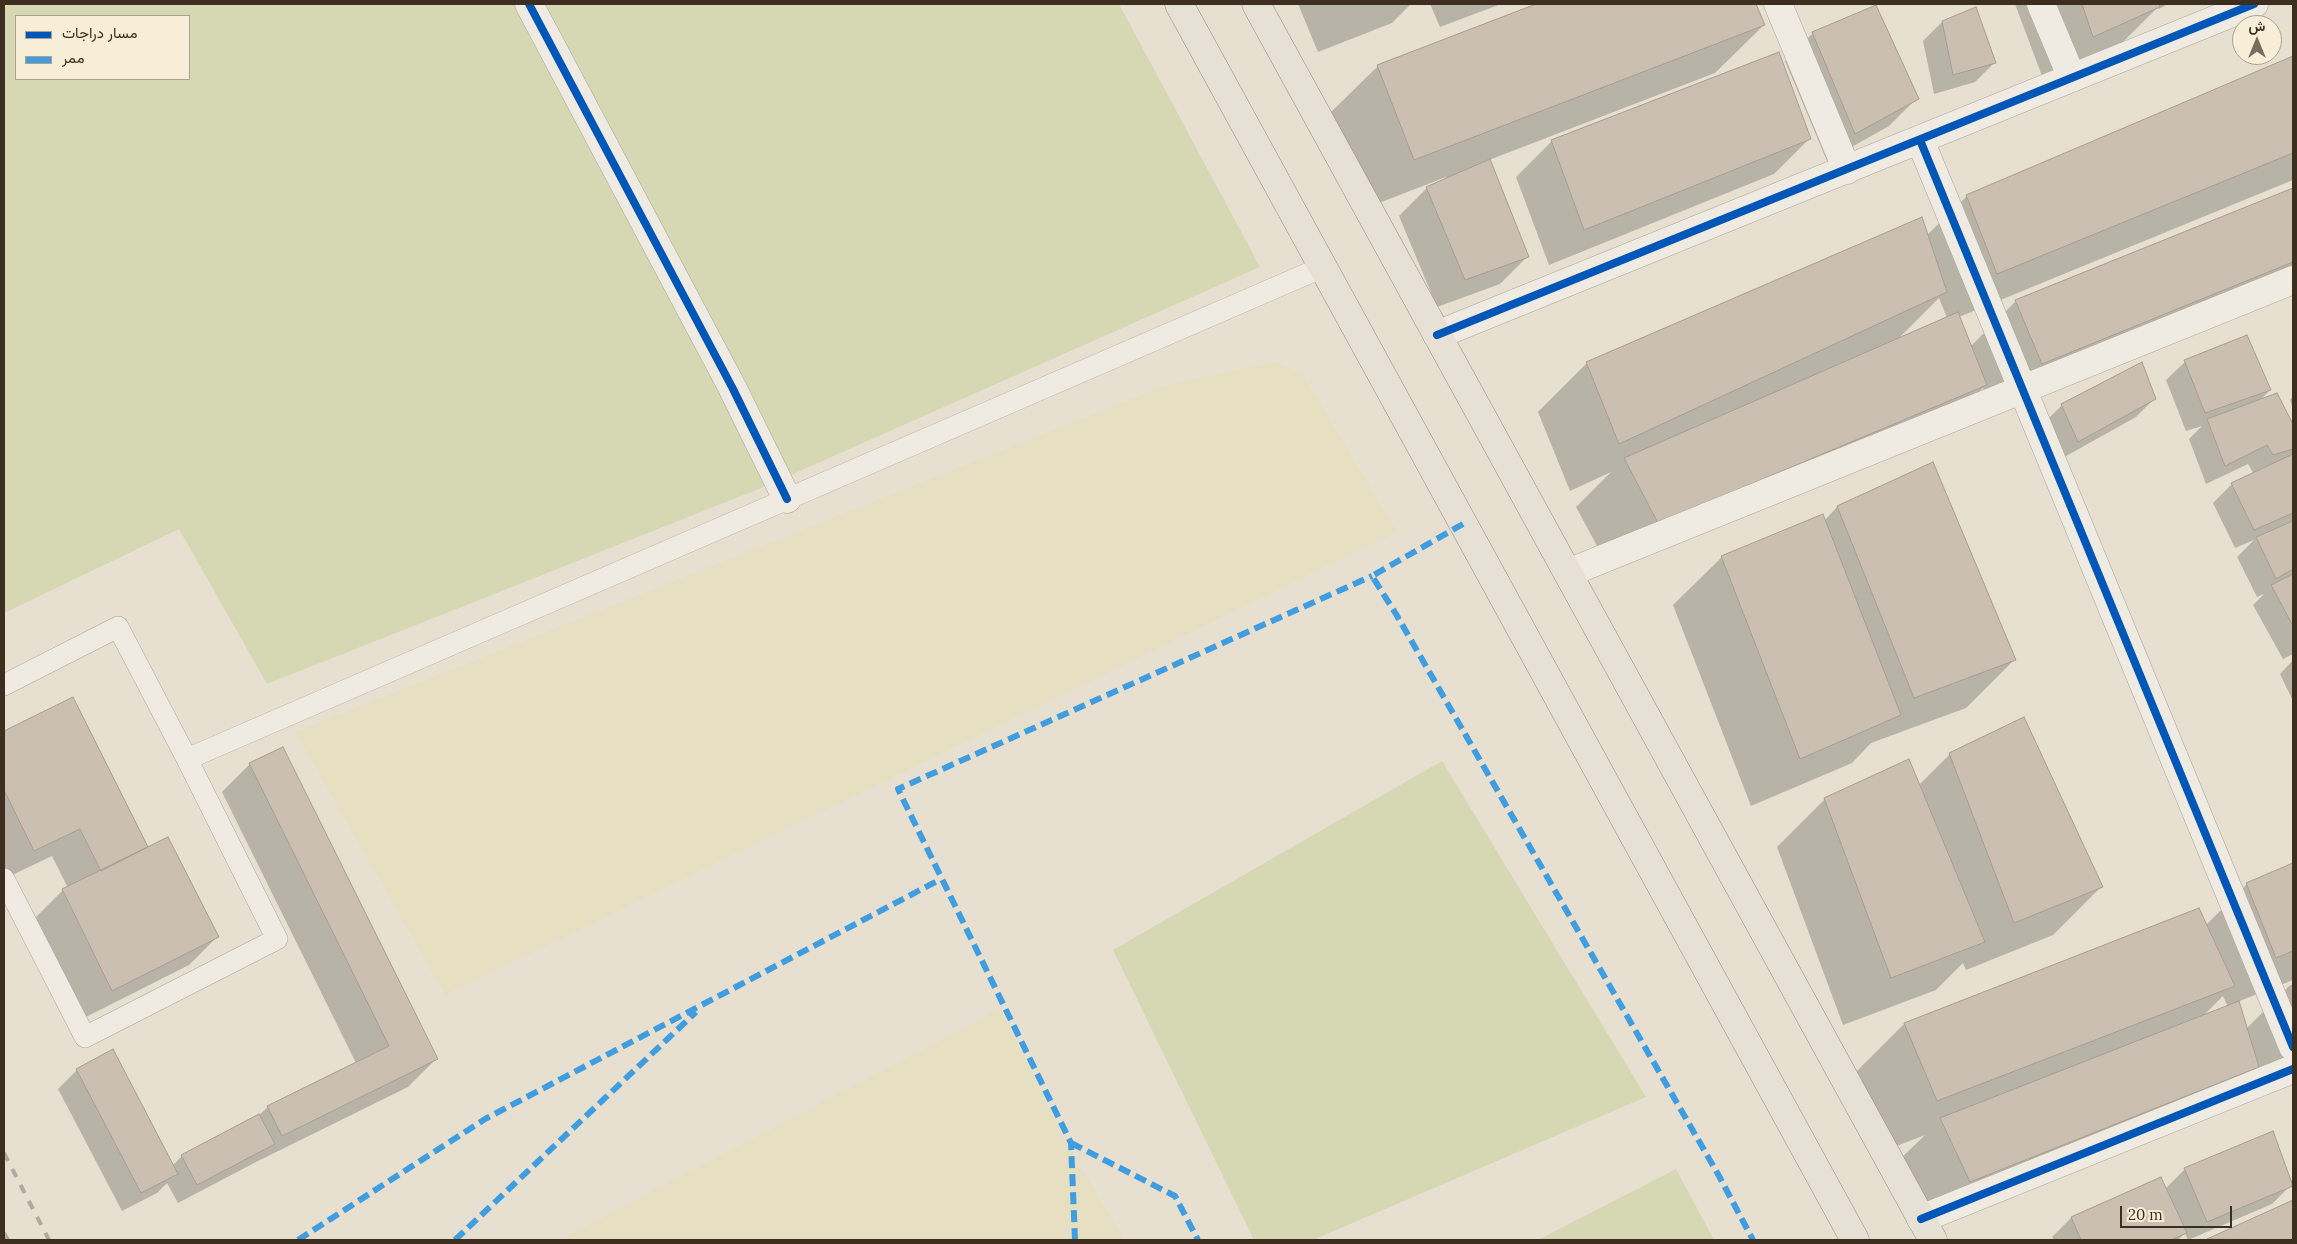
<!DOCTYPE html>
<html>
<head>
<meta charset="utf-8">
<style>
  body { margin:0 }
  #map { position:relative; width:2297px; height:1244px; overflow:hidden; background:#e7e0d1; font-family:Lora,Vazirmatn,serif }
  canvas { display:block }
  .frame { position:absolute; inset:0; border:5px solid #3d2e20; pointer-events:none }
  .legend { position:absolute; left:15px; top:15px; width:175px; height:65px; box-sizing:border-box; background:#f7eed8; border:1px solid #ada18e; margin:0; padding:6px 9px; list-style:none; font-size:15px; color:#3d2e20 }
  .legend li { display:flex; align-items:center; gap:10px; height:25px }
  .legend b { width:25px; border:1px solid #ada18e }
  .north { position:absolute; left:2232px; top:15px; width:50px; height:50px; box-sizing:border-box; background:#f7eed8; border:1px solid #ada18e; border-radius:50%; rotate:0deg; font-size:14px; font-weight:700; line-height:20px; text-align:center; color:#3d2e20 }
  .north::after { content:''; display:block; margin:auto; width:18px; height:22px; background:#786c5e; clip-path:polygon(50% 0,100% 100%,50% 72%,0 100%) }
  .scale { position:absolute; left:2120px; top:1206px; width:112px; height:22px; box-sizing:border-box; border:2px solid #3d2e20; border-top:0; padding-left:6px; font-size:15px; line-height:18px; white-space:nowrap; color:#3d2e20; -webkit-text-stroke:4px #f7eed8; paint-order:stroke }
</style>
</head>
<body>
<div id="map">
<canvas width="2297" height="1244"></canvas>
<div class="frame"></div>
<ul class="legend">
<li><b style="height:6px;background:#0057b8"></b>مسار دراجات</li>
<li><b style="height:6px;background:#3f9de0"></b>ممر</li>
</ul>
<div class="north">ش</div>
<div class="scale">20 m</div>
</div>
<script>
const c = document.querySelector('canvas').getContext('2d');
c.lineJoin = 'round';
function paint(path, color) {
  c.fillStyle = color;
  c.fill(path, 'evenodd');
}
function shape(rows) {
  const path = new Path2D();
  for (const r of rows) {
    path.moveTo(r[0], r[1]);
    for (let i = 2; i < r.length; i += 2) path.lineTo(r[i], r[i + 1]);
  }
  return path;
}
function strokePath(path, color, width, dash) {
  c.strokeStyle = color;
  c.lineWidth = width;
  c.lineCap = dash ? 'butt' : 'round';
  c.setLineDash(dash || []);
  c.stroke(path);
}
const farmland = shape([
  [1276,362,1304,375,1397,532,445,995,295,732,1166,385],
  [1000,1009,1067,1144,1125,1240,559,1240]
]);
const green = shape([
  [4,4,1119,4,1260,267,759,489,267,684,179,529,4,613],
  [16,16,189,16,189,79,16,79],
  [1442,761,1646,1097,1313,1240,1254,1240,1113,950],
  [1676,1169,1714,1240,1538,1240]
]);
const shadow = shape([
  [1298,4,1411,4,1392,23,1318,52],
  [1430,4,1501,4,1440,27],
  [1539,4,1754,4,1764,25,1715,73,1489,160,1528,256,1500,284,1437,307,1399,216,1427,188,1447,179,1446,177,1366,208,1329,114,1378,66],
  [2015,4,2168,4,2159,9,2158,7,2110,55,2045,84],
  [1942,22,1994,63,1975,82,1934,94,1923,41],
  [1813,33,1917,98,1889,126,1827,161,1785,61],
  [2293,57,2293,180,1959,317,1971,346,2015,302,2293,189,2293,289,1994,412,1983,388,1938,433,1610,570,1576,507,1611,472,1570,491,1538,412,1587,363,1927,235,1967,196],
  [1939,298,1947,318,1898,339],
  [1810,138,1774,174,1549,265,1516,177,1552,141],
  [2185,362,2270,390,2259,401,2277,395,2293,427,2293,454,2290,457,2293,456,2293,654,2283,659,2253,605,2264,594,2257,597,2237,557,2254,540,2235,548,2213,503,2232,484,2254,474,2248,464,2206,484,2189,439,2202,426,2186,431,2166,380],
  [2293,396,2293,409,2290,400],
  [2155,398,2136,417,2059,460,2043,424,2062,405],
  [1932,464,2014,660,1966,708,1871,743,1852,763,1751,806,1673,605,1722,557,1824,521,1837,507],
  [2293,660,2293,701,2280,674],
  [73,698,148,848,217,937,189,965,84,1018,35,918,63,890,68,888,52,856,6,878,4,873,4,733],
  [1950,754,2101,887,2053,935,1966,970,1963,963,1936,990,1843,1025,1777,847,1825,799,1919,785],
  [250,764,436,1059,408,1087,256,1162,178,1203,167,1183,157,1193,122,1211,58,1089,77,1070,172,1166,182,1156,258,1116,268,1107,356,1063,222,792],
  [2293,865,2293,980,2237,1002,2246,1029,2289,986,2293,984,2293,1078,1922,1230,1892,1167,1925,1135,1889,1149,1856,1072,1904,1024,2198,910,2205,926,2247,884],
  [2223,996,2228,1007,2202,1017],
  [2185,1169,2291,1185,2272,1204,2188,1240,2185,1233,2178,1240,2054,1240,2052,1237,2071,1218,2165,1189],
  [2293,1201,2293,1240,2207,1240]
]);
const building = shape([
  [1536,4,1756,4,1765,25,1414,160,1377,65,1536,4],
  [2082,4,2159,4,2160,7,2093,37,2082,4],
  [1876,5,1919,99,1855,134,1812,32,1876,5],
  [1976,7,1996,63,1953,75,1942,21,1976,7],
  [1779,52,1811,139,1584,230,1551,140,1779,52],
  [2293,56,2293,153,1997,274,1966,195,2293,56],
  [1490,159,1529,257,1465,280,1426,187,1490,159],
  [2293,188,2293,262,2042,364,2015,300,2293,188],
  [1922,217,1947,292,1619,444,1586,362,1922,217],
  [1958,312,1987,385,1658,523,1624,458,1958,312],
  [2247,335,2271,390,2205,413,2184,360,2247,335],
  [2142,362,2156,399,2078,442,2061,404,2142,362],
  [2277,393,2293,424,2293,449,2273,455,2267,445,2225,466,2207,419,2277,393],
  [2293,454,2293,513,2254,530,2231,483,2293,454],
  [1933,462,2016,660,1914,698,1837,506,1933,462],
  [1823,514,1901,715,1800,759,1721,556,1823,514],
  [2293,521,2293,569,2276,579,2256,537,2293,521],
  [2293,574,2293,626,2271,585,2293,574],
  [73,697,148,847,101,871,80,829,34,851,4,790,4,731,73,697],
  [2024,717,2103,887,2014,923,1949,753,2024,717],
  [283,747,438,1059,282,1136,267,1106,389,1046,249,763,283,747],
  [1909,759,1985,942,1891,978,1824,798,1909,759],
  [168,837,219,937,112,991,62,889,168,837],
  [2293,863,2293,951,2276,958,2246,883,2293,863],
  [2199,908,2235,986,1937,1101,1904,1023,2199,908],
  [2239,1001,2259,1067,1970,1182,1940,1118,2239,1001],
  [113,1049,178,1174,141,1193,76,1069,113,1049],
  [259,1114,275,1144,197,1185,181,1155,259,1114],
  [2273,1131,2293,1186,2207,1222,2184,1168,2273,1131],
  [2161,1177,2187,1233,2171,1240,2081,1240,2071,1217,2161,1177],
  [2293,1200,2293,1240,2207,1239,2293,1200]
]);
const service = shape([
  [4,685,118,627,187,759,277,939,85,1037,4,879],
  [187,759,1323,267]
]);
const minor = shape([
  [529,4,732,387,787,499],
  [1778,4,1847,170],
  [2041,4,2072,78],
  [1920,140,2293,1047],
  [1437,335,2254,4],
  [1568,573,2293,280],
  [1921,1219,2293,1069]
]);
const primary = shape([
  [1179,4,1855,1240],
  [1256,4,1933,1240]
]);
const rail = shape([
  [4,1153,49,1240],
  [4,1233,8,1240]
]);
const quiet = shape([
  [1463,524,1372,576,1396,614,1719,1176,1753,1240],
  [1071,1143,1175,1196,1198,1240],
  [298,1240,485,1119,941,879],
  [455,1240,696,1012],
  [1075,1240,1071,1143,898,789,1372,576]
]);
const cycleway = shape([
  [529,4,732,387,787,499],
  [1920,140,2293,1047],
  [1437,335,2254,4],
  [1921,1219,2293,1069]
]);
paint(farmland, '#e6dfc2');
paint(green, '#d6d7b3');
paint(shadow, '#0003');
paint(building, '#cbbfb2');
strokePath(building, '#a89c90', 1);
strokePath(service, '#ada599', 22);
strokePath(minor, '#ada599', 29);
strokePath(primary, '#928b80', 29);
strokePath(service, '#efebe3', 21);
strokePath(minor, '#efebe3', 28);
strokePath(primary, '#e6e1d4', 28);
strokePath(rail, '#afaaa2', 4, [9, 9]);
strokePath(quiet, '#3f9de0', 6, [12, 6]);
strokePath(cycleway, '#0057b8', 8);
</script>
</body>
</html>
